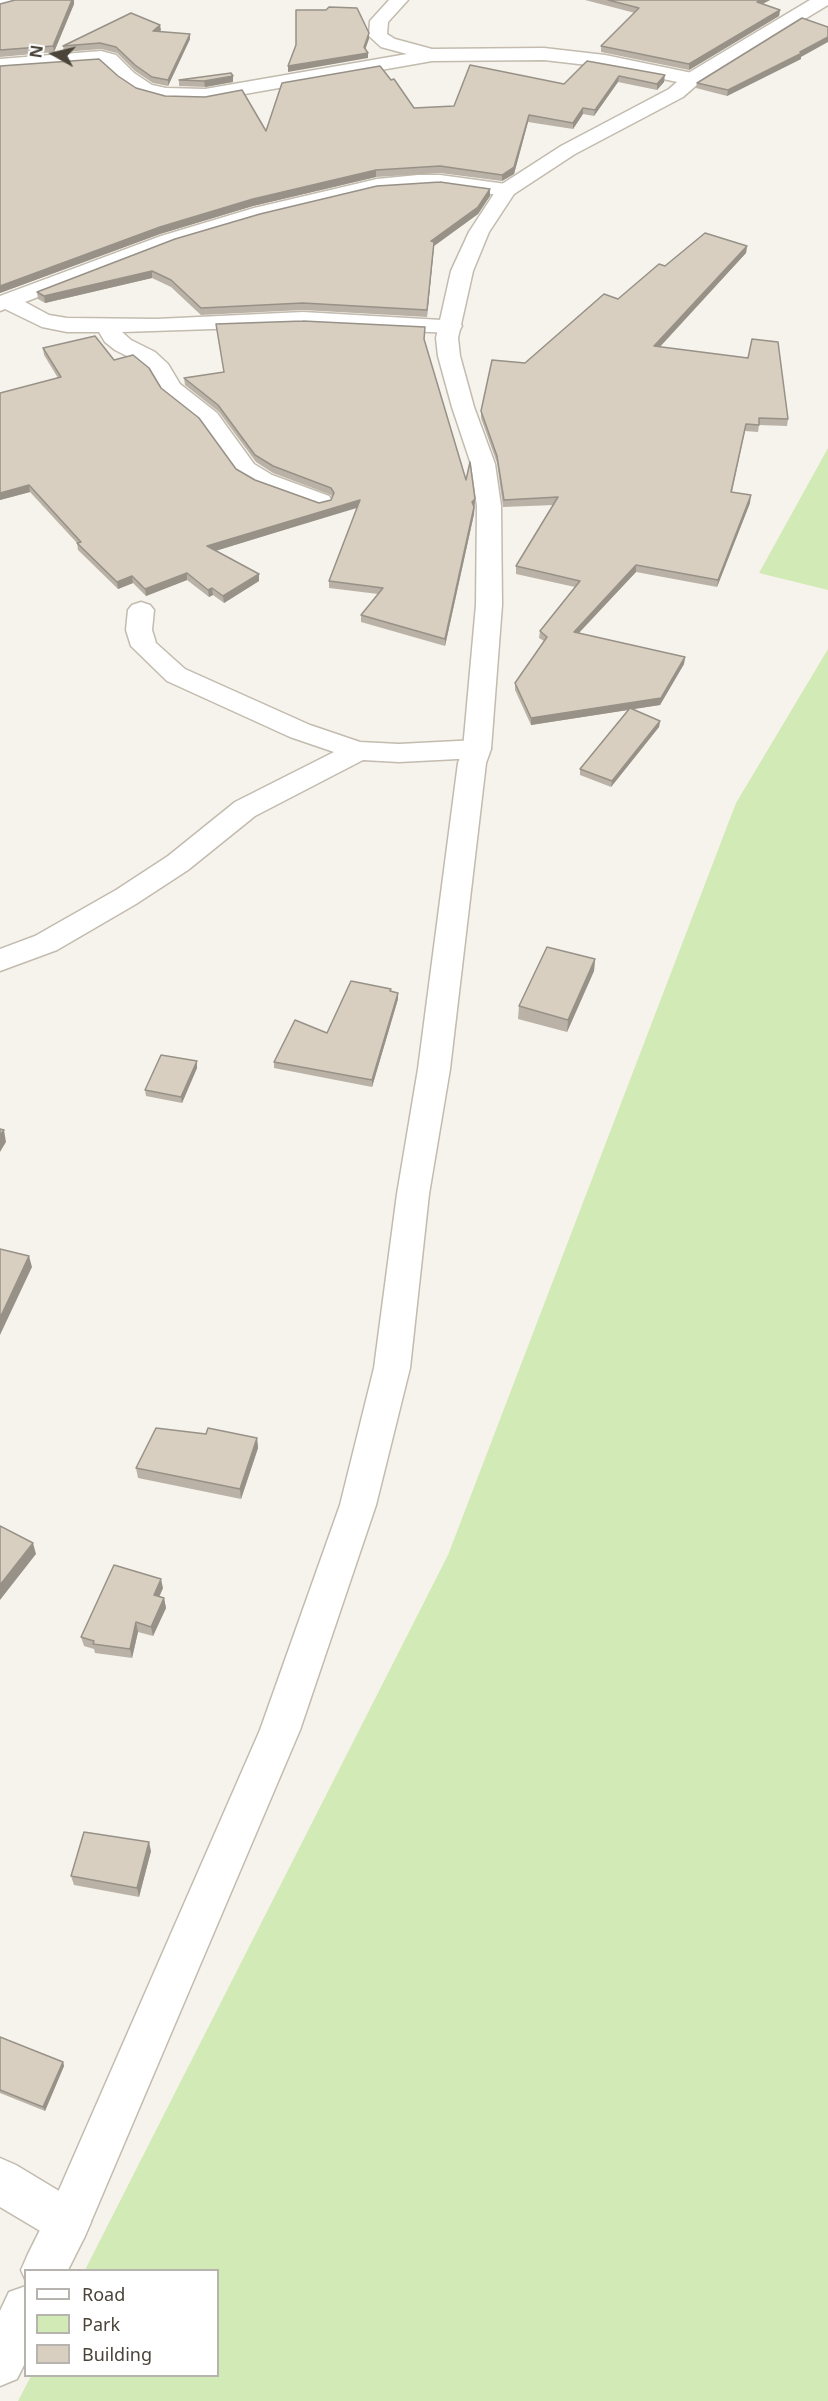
<!DOCTYPE html>
<html>
<head>
<meta charset="utf-8">
<style>
  body { margin:0 }
  #map { position:relative; width:828px; height:2401px; overflow:hidden; background:#f6f3ec; font-family:"Noto Sans",sans-serif }
  canvas { display:block }
  .legend { position:absolute; left:24px; top:2269px; width:195px; height:108px; box-sizing:border-box; background:#fff; border:2px solid #b7b4b0; margin:0; padding:8px 10px; list-style:none; font-size:18px; color:#4b4439 }
  .legend li { display:flex; align-items:center; gap:12px; height:30px }
  .legend b { width:30px; border:2px solid #b7b4b0 }
  .north { position:absolute; left:24px; top:24px; width:60px; height:60px; -webkit-text-stroke:4px #fff; paint-order:stroke; rotate:278deg; font-size:16px; font-weight:700; line-height:24px; text-align:center; color:#4b4439 }
  .north::after { content:''; display:block; margin:auto; width:21px; height:27px; background:#4b4439; clip-path:polygon(50% 0,100% 100%,50% 72%,0 100%) }
</style>
</head>
<body>
<div id="map">
<canvas width="828" height="2401"></canvas>
<ul class="legend">
<li><b style="height:8px;background:#fff"></b>Road</li>
<li><b style="height:16px;background:#d2eab5"></b>Park</li>
<li><b style="height:16px;background:#d8cfc1"></b>Building</li>
</ul>
<div class="north">N</div>
</div>
<script>
const c = document.querySelector('canvas').getContext('2d');
c.lineJoin = 'round';
function paint(path, color) {
  c.fillStyle = color;
  c.fill(path, 'evenodd');
}
function shape(rows) {
  const path = new Path2D();
  for (const r of rows) {
    path.moveTo(r[0], r[1]);
    for (let i = 2; i < r.length; i += 2) path.lineTo(r[i], r[i + 1]);
  }
  return path;
}
function strokePath(path, color, width, dash) {
  c.strokeStyle = color;
  c.lineWidth = width;
  c.lineCap = dash ? 'butt' : 'round';
  c.setLineDash(dash || []);
  c.stroke(path);
}
const green = shape([
  [828,448,828,590,759,573],
  [828,649,828,2401,18,2401,31,2376,218,2376,218,2270,85,2270,448,1555,736,803]
]);
const minor = shape([
  [0,0,18,0,15,4,0,9,0,0],
  [389,0,408,0,388,22,387,34,395,39,432,49,544,48,605,55,692,73,699,75,701,79,699,83,692,85,605,67,544,60,432,61,205,101,166,100,138,93,120,81,101,63,0,71,0,59,101,51,116,55,134,73,152,85,166,88,205,89,407,54,381,47,369,36,370,21,389,0],
  [418,175,440,175,506,184,513,186,516,190,513,194,506,196,440,187,377,191,260,219,175,244,25,302,49,315,67,318,157,319,303,312,459,321,462,326,459,331,451,333,303,326,122,332,131,340,155,352,168,364,180,384,217,413,254,464,272,475,329,496,332,501,329,506,320,508,311,506,256,485,238,474,201,423,163,393,151,373,139,362,115,350,105,342,99,332,67,332,42,327,5,309,0,311,0,296,161,236,254,208,377,179,418,175],
  [141,602,150,605,154,610,152,630,156,643,185,669,310,725,360,742,399,744,477,740,487,743,491,749,487,755,477,758,399,762,363,760,255,816,188,870,136,904,57,950,0,971,0,949,35,936,116,890,168,856,235,802,334,752,290,737,167,681,131,646,126,630,128,610,132,605,141,602],
  [0,2158,16,2165,84,2206,91,2222,84,2238,68,2245,52,2238,0,2207,0,2158]
]);
const tertiary = shape([
  [810,0,828,0,828,5,699,83,683,97,575,154,514,194,489,232,473,271,458,338,460,356,474,407,495,464,501,506,502,605,491,749,486,763,450,1069,429,1194,410,1368,376,1505,300,1730,84,2238,68,2270,26,2270,26,2281,21,2270,28,2254,52,2206,260,1730,340,1505,374,1368,397,1194,418,1069,458,763,463,749,476,605,477,506,471,464,452,407,438,356,436,338,451,271,469,232,499,186,561,146,669,89,685,75,810,0],
  [26,2286,26,2361,17,2379,0,2386,0,2311,9,2292,26,2286]
]);
const wall = shape([
  [15,0,74,0,74,4,54,52,0,57,0,4],
  [585,0,770,0,763,4,780,10,779,16,689,70,601,52,601,46,635,13],
  [161,30,159,32,190,34,190,39,168,86,153,83,135,71,117,53,101,49,64,52,63,46],
  [801,57,801,59,727,96,696,88,697,83],
  [587,61,664,82,657,90,618,82,594,116,583,114,573,129,528,122,514,174,502,181,440,173,376,177,253,206,160,234,0,293,0,66,118,76,136,88,266,131,414,108,454,106,564,84],
  [233,76,233,82,205,87,179,86,179,80],
  [490,189,490,196,478,214,434,246,427,317,303,310,201,315,171,287,152,278,45,303,38,299,37,292],
  [747,246,746,253,660,347,788,419,787,426,759,425,758,432,745,431,732,492,750,503,717,587,636,572,579,633,685,657,684,664,660,705,633,709,660,721,659,727,611,787,580,775,580,769,628,710,531,725,515,690,515,683,544,641,539,638,540,631,575,587,516,574,516,566,554,505,503,507,497,463,481,418,481,411,525,363,618,299,665,266],
  [216,324,425,334,424,341,466,480,475,499,474,514,445,646,361,622,361,615,378,594,329,588,329,581,357,507,216,551,259,574,259,581,224,603,213,595,209,597,187,580,146,596,133,583,118,589,78,550,77,543,30,492,0,500,58,378,44,355,43,348,114,360,161,388,236,469,255,480,319,503,331,500,332,497,331,495,273,473,256,462,219,412,185,385,184,378,224,372],
  [595,959,594,971,567,1032,518,1019,519,1006],
  [391,989,391,991,398,999,372,1087,274,1068,274,1062,327,1033],
  [197,1068,182,1103,146,1096,145,1090],
  [206,1434,257,1438,258,1448,241,1499,138,1478,136,1468],
  [163,1588,159,1597,164,1598,166,1608,153,1636,138,1632,132,1658,95,1653,94,1649,84,1646,81,1637],
  [151,1851,139,1897,74,1885,71,1876],
  [0,2037,63,2062,64,2066,45,2111,0,2093]
]);
const shadedWall = shape([
  [72,0,74,0,74,4,54,52,53,46],
  [760,0,770,0,756,7,757,2],
  [780,10,779,16,689,70,689,64],
  [160,25,161,30,154,37,153,31],
  [369,33,369,39,364,53,364,47],
  [190,34,190,39,168,86,168,80],
  [828,37,828,42,801,57,801,59,727,96,728,90],
  [368,53,368,58,288,72,288,66],
  [665,75,664,82,657,90,657,84],
  [233,76,233,82,205,87,204,81],
  [619,76,618,82,594,116,595,110],
  [583,108,583,114,573,129,573,123],
  [529,115,528,122,514,174,502,181,502,175],
  [376,170,376,177,253,206,160,234,0,293,0,286,160,227,253,199],
  [490,189,490,196,478,214,434,246,427,317,431,241],
  [747,246,746,253,654,353,654,346],
  [152,271,152,278,45,303,44,296],
  [29,485,30,492,0,500,0,493],
  [751,495,750,503,717,587,718,580],
  [475,499,474,514,445,646,445,639,472,502],
  [360,500,360,507,208,553,207,546],
  [636,565,636,572,573,639,574,632],
  [187,573,187,580,146,596,145,589],
  [259,574,259,581,224,603,223,596],
  [132,576,133,583,118,589,117,582],
  [212,588,213,595,209,597,208,590],
  [685,657,684,664,660,705,531,725,531,718],
  [660,721,659,727,611,787,612,781],
  [595,959,594,971,567,1032,568,1020],
  [398,993,398,999,372,1087,372,1080],
  [197,1061,197,1068,182,1103,181,1097],
  [4,1130,6,1142,0,1152,0,1135],
  [29,1256,32,1267,0,1335,0,1318],
  [257,1438,258,1448,241,1499,240,1489],
  [33,1543,36,1554,0,1600,0,1585],
  [161,1579,163,1588,156,1604,154,1595],
  [164,1598,166,1608,153,1636,151,1627],
  [136,1622,138,1632,132,1658,130,1649],
  [149,1842,151,1851,139,1897,137,1888],
  [63,2062,64,2066,45,2111,43,2107]
]);
const building = shape([
  [15,0,72,0,53,46,0,50,0,4,15,0],
  [608,0,760,0,757,2,780,10,689,64,601,46,639,8,608,0],
  [329,7,357,8,369,33,364,47,368,53,288,66,296,45,296,10,326,10,329,7],
  [131,13,160,25,153,31,190,34,168,80,152,77,135,65,116,47,100,43,63,46,131,13],
  [802,18,828,27,828,37,800,52,802,53,728,90,697,83,802,18],
  [99,59,118,76,136,88,165,96,205,97,242,90,266,131,282,83,380,66,391,80,394,79,414,108,454,106,470,65,564,84,587,61,665,75,657,84,619,76,595,110,583,108,573,123,529,115,514,167,502,175,440,166,376,170,253,199,160,227,0,286,0,66,99,59],
  [231,73,233,76,204,81,179,80,231,73],
  [440,182,490,189,478,207,431,241,434,242,427,310,303,303,201,308,171,280,152,271,44,296,37,292,175,239,260,214,377,186,440,182],
  [705,233,747,246,654,346,748,358,752,339,778,342,788,419,759,418,759,425,746,424,731,492,751,495,718,580,636,565,574,632,685,657,661,698,531,718,515,683,547,637,540,631,580,581,516,566,558,497,504,500,497,456,481,411,492,360,525,363,604,294,618,299,659,264,665,266,705,233],
  [303,321,425,327,424,339,466,480,470,462,475,499,472,502,474,507,445,639,361,615,383,588,329,581,360,500,207,546,259,574,223,596,212,588,208,590,187,573,145,589,132,576,117,582,77,543,81,542,29,485,0,493,0,393,61,377,43,348,95,336,114,360,133,355,149,368,161,388,199,418,236,469,255,480,319,503,331,500,334,493,331,488,273,466,255,455,218,405,184,378,224,372,216,324,303,321],
  [630,708,660,721,612,781,580,769,630,708],
  [547,947,595,959,568,1020,519,1006,547,947],
  [351,981,391,989,390,991,398,993,372,1080,274,1062,295,1020,327,1033,351,981],
  [161,1055,197,1061,181,1097,145,1090,161,1055],
  [0,1129,4,1130,0,1135,0,1129],
  [0,1249,29,1256,0,1318,0,1249],
  [156,1428,206,1434,208,1428,257,1438,240,1489,136,1468,156,1428],
  [0,1526,33,1543,0,1585,0,1526],
  [114,1565,161,1579,154,1595,164,1598,151,1627,136,1622,130,1649,93,1644,94,1641,81,1637,114,1565],
  [84,1832,149,1842,137,1888,71,1876,84,1832],
  [0,2037,63,2062,43,2107,0,2090,0,2037]
]);
paint(green, '#d2eab5');
strokePath(minor, '#c2bbae', 3);
strokePath(tertiary, '#c2bbae', 3);
paint(minor, '#fff');
paint(tertiary, '#fff');
paint(wall, '#bab2a6');
paint(shadedWall, '#979187');
paint(building, '#d8cfc1');
strokePath(building, '#979187', 1.5);
</script>
</body>
</html>
